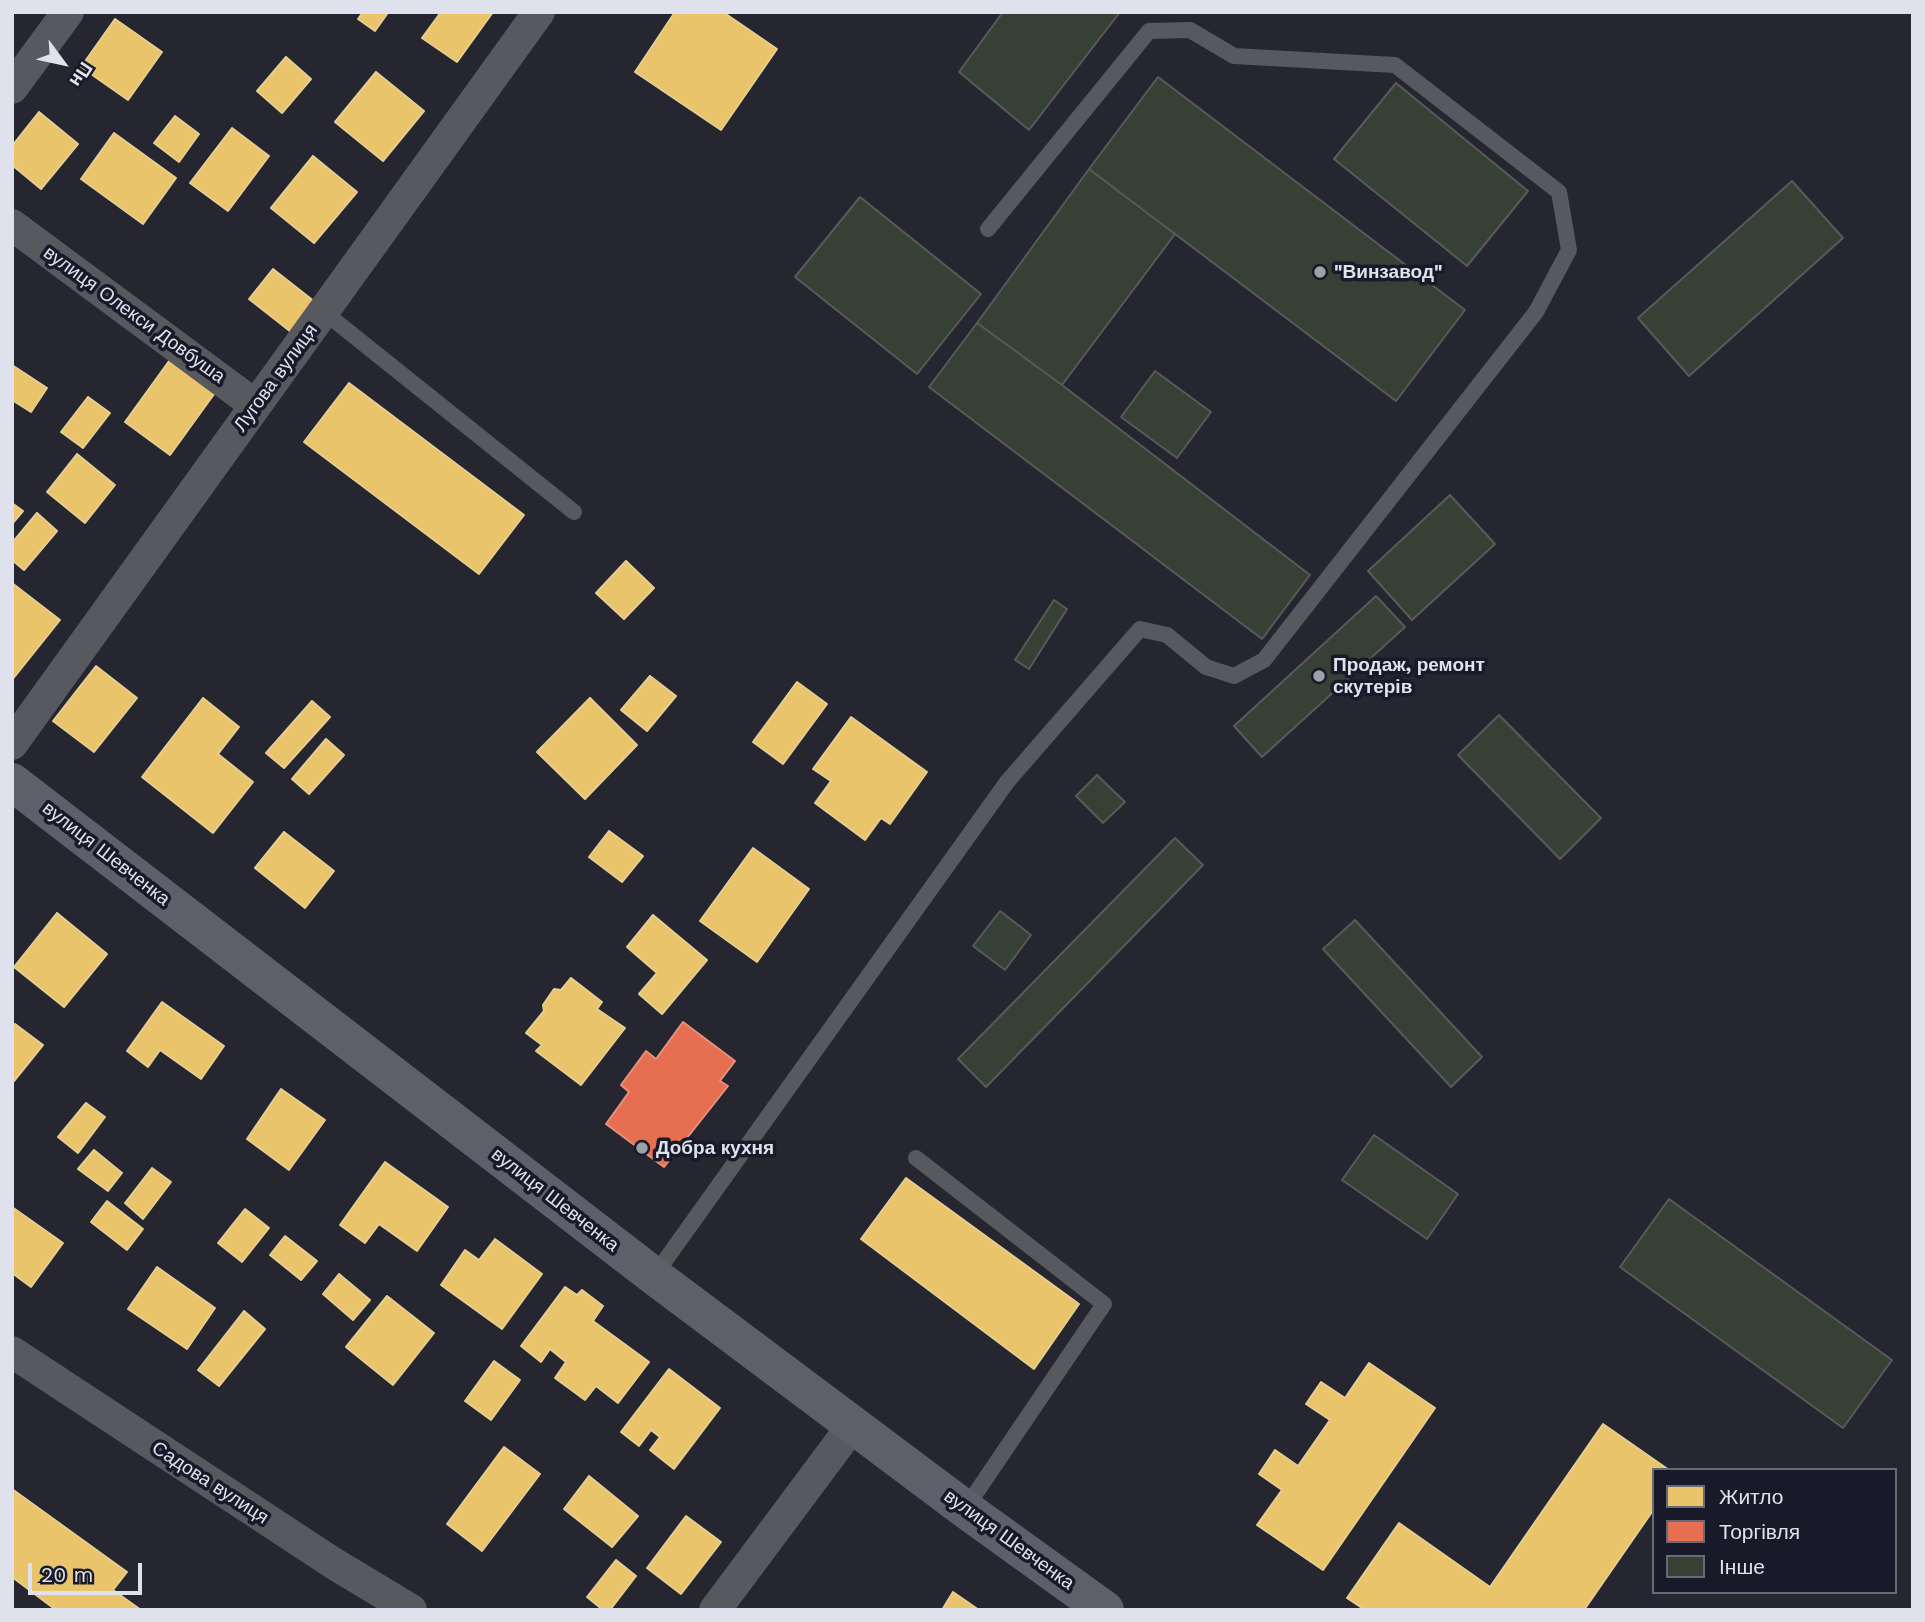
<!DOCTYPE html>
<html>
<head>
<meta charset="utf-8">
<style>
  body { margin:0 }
  #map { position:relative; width:1925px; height:1622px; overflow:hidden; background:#25262f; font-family:"Work Sans",sans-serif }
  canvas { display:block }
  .frame { position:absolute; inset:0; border:14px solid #dfe1ec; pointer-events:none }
  .legend { position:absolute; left:1652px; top:1468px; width:245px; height:126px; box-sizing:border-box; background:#181a29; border:2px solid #686a77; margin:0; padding:9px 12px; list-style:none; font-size:21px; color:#dfe1ec }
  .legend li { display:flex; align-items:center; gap:14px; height:35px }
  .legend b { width:35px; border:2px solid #686a77 }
  .north { position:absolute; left:28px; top:28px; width:70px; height:70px; -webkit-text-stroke:5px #181a29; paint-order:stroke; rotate:123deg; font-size:19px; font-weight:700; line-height:28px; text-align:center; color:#dfe1ec }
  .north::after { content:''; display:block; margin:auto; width:24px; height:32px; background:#dfe1ec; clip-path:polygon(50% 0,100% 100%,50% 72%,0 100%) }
  .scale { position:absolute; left:28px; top:1563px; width:114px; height:32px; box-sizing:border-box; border:4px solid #dfe1ec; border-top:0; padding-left:9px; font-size:21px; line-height:24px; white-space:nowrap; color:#dfe1ec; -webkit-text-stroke:5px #181a29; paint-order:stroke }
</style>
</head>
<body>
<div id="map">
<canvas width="1925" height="1622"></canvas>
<div class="frame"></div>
<ul class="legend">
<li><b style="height:19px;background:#e9c46a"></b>Житло</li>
<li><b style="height:19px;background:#e76f51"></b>Торгівля</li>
<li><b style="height:19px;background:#374035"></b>Інше</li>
</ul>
<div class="north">Пн</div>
<div class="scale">20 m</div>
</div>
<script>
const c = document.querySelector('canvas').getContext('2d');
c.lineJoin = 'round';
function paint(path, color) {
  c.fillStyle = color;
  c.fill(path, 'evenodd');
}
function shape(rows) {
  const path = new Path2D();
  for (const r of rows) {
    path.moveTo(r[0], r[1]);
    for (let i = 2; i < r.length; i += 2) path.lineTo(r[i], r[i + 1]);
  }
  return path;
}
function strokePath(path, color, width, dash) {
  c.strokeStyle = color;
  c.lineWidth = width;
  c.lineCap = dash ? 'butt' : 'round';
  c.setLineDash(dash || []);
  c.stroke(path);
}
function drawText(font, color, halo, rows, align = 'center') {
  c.font = font + ' "Work Sans",sans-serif';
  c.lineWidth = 7;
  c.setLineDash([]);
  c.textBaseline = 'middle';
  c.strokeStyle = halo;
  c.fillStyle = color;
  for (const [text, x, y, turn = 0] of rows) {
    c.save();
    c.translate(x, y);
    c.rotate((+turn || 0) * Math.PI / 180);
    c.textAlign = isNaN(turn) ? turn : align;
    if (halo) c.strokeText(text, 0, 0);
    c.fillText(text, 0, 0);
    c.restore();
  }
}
const homes = shape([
  [363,12,384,12,387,14,375,31,358,19,363,12],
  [441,12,493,12,457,62,422,38,441,12],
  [675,12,723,12,777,49,721,130,635,72,675,12],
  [115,19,162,52,128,100,81,67,115,19],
  [286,57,311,79,282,113,257,91,286,57],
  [376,72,424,111,383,161,335,122,376,72],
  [39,112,78,144,41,189,12,165,12,146,39,112],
  [175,116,199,134,179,162,154,143,175,116],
  [232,128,269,156,228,211,190,183,232,128],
  [114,133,176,178,143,224,81,179,114,133],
  [313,156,357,192,314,243,271,208,313,156],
  [273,269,315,302,291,332,249,299,273,269],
  [172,357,217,390,170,455,125,422,172,357],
  [12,365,47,388,31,412,12,400,12,365],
  [349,383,524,515,479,574,304,442,349,383],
  [88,397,110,413,83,448,61,432,88,397],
  [77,454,115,485,85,523,47,492,77,454],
  [12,503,23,511,12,524,12,503],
  [37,513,57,531,24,570,12,560,12,543,37,513],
  [626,561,654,588,624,619,596,593,626,561],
  [12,583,60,620,12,680,12,583],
  [96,666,137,698,94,752,53,721,96,666],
  [650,676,676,696,647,731,621,710,650,676],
  [797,682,827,704,783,764,753,742,797,682],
  [203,698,239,727,218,754,253,782,213,833,142,777,203,698],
  [590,698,637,745,585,799,537,752,590,698],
  [312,701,330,717,284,768,266,753,312,701],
  [851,717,927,772,890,824,881,818,865,840,815,803,831,781,813,769,851,717],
  [326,739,344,755,309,794,292,779,326,739],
  [609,831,643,856,622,882,589,857,609,831],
  [284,832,334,871,305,908,255,868,284,832],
  [753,848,809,889,757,962,700,921,753,848],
  [57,913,107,954,64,1007,14,967,57,913],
  [653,915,707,960,662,1014,639,994,657,973,627,947,653,915],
  [571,978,602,1002,597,1009,625,1028,581,1085,536,1051,542,1045,526,1033,544,1011,543,1005,554,989,561,990,571,978],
  [162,1002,224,1046,201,1079,160,1050,148,1067,127,1051,162,1002],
  [15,1024,43,1045,14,1081,12,1080,12,1027,15,1024],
  [281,1089,325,1120,289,1170,247,1139,281,1089],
  [86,1103,105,1117,78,1153,58,1137,86,1103],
  [94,1150,122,1173,108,1191,78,1169,94,1150],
  [385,1162,448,1207,417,1251,379,1224,365,1243,340,1225,385,1162],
  [152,1168,171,1182,143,1219,125,1203,152,1168],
  [906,1178,1079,1304,1034,1369,861,1239,906,1178],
  [107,1201,143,1229,127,1250,91,1222,107,1201],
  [12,1207,63,1243,31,1287,12,1273,12,1207],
  [245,1209,269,1228,242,1262,218,1243,245,1209],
  [285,1236,317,1261,301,1280,270,1255,285,1236],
  [495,1239,542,1274,502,1329,441,1285,465,1250,479,1260,495,1239],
  [157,1267,215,1308,187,1349,128,1309,157,1267],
  [339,1274,370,1300,353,1320,323,1294,339,1274],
  [565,1287,577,1295,582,1290,603,1306,593,1321,649,1362,618,1403,596,1386,585,1400,555,1378,566,1362,550,1349,541,1362,521,1346,565,1287],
  [387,1296,434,1333,393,1385,346,1347,387,1296],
  [244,1311,265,1329,219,1386,198,1370,244,1311],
  [494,1361,520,1380,491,1420,465,1401,494,1361],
  [1369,1363,1435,1408,1323,1570,1257,1525,1282,1490,1259,1474,1275,1450,1298,1466,1330,1420,1306,1404,1321,1382,1345,1398,1369,1363],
  [669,1369,720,1408,674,1469,650,1450,660,1437,651,1430,639,1446,621,1432,669,1369],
  [1603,1424,1669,1470,1654,1470,1654,1509,1584,1610,1365,1610,1347,1598,1399,1523,1490,1587,1603,1424],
  [504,1447,540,1474,482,1551,447,1524,504,1447],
  [589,1476,638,1516,612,1547,564,1509,589,1476],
  [12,1489,127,1572,113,1590,141,1610,56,1610,12,1577,12,1489],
  [686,1516,721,1542,681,1594,647,1568,686,1516],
  [616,1560,636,1576,610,1610,603,1610,587,1597,616,1560],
  [953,1592,979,1610,942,1610,953,1592]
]);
const shops = shape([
  [683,1022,735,1061,720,1081,728,1086,664,1167,606,1124,629,1092,621,1085,646,1051,656,1059,683,1022]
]);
const building = shape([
  [1003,12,1120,12,1029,130,959,72,1003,12],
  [1158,77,1465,310,1396,401,1089,169,1158,77],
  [1396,83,1528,191,1467,266,1334,159,1396,83],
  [1089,169,1175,234,1062,385,977,323,1089,169],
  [1792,181,1843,238,1689,376,1638,318,1792,181],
  [860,197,981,294,917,374,795,277,860,197],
  [977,323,1062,385,1310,575,1262,639,929,387,977,323],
  [1155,371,1211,412,1177,458,1121,417,1155,371],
  [1450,495,1495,544,1412,620,1368,571,1450,495],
  [1376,596,1405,627,1262,757,1234,726,1376,596],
  [1054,600,1067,609,1029,669,1015,660,1054,600],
  [1499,715,1601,818,1560,859,1458,755,1499,715],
  [1097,775,1125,802,1103,823,1076,796,1097,775],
  [1175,838,1203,865,986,1087,958,1059,1175,838],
  [1000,911,1031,935,1005,970,973,946,1000,911],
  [1355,920,1482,1057,1451,1087,1323,949,1355,920],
  [1374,1135,1458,1194,1427,1239,1342,1180,1374,1135],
  [1669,1199,1892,1360,1843,1428,1620,1267,1669,1199]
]);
const lane = shape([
  [324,312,574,512],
  [916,1158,1104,1304,965,1509],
  [654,1276,1007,782,1140,629,1167,635,1206,667,1234,676,1264,660,1536,312,1569,250,1559,192,1395,65,1234,56,1190,30,1149,31,988,229]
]);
const street = shape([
  [12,88,68,12],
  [12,225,255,405],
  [12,744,539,12],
  [12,1352,333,1563,411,1610],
  [715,1610,853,1425]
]);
const secondary = shape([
  [12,782,654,1276,965,1509,1105,1610]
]);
const markers = [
  [1320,272,7,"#9ea0aa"],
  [1319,676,7,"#9ea0aa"],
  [642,1148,7,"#9ea0aa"]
];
const poiNames = [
  ["\"Винзавод\"",1334,272],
  ["Продаж, ремонт",1333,665],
  ["скутерів",1333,687],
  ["Добра кухня",656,1148]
];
const streetNames = [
  ["вулиця Олекси Довбуша",134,315,36],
  ["Лугова вулиця",276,378,-54],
  ["вулиця Шевченка",106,854,38],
  ["вулиця Шевченка",555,1200,38],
  ["Садова вулиця",210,1483,33],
  ["вулиця Шевченка",1009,1540,36]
];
paint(homes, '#e9c46a');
strokePath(homes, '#e6cd91', 2);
paint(shops, '#e76f51');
strokePath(shops, '#e59180', 2);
paint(building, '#374035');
strokePath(building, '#585a5b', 2);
strokePath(lane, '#58595f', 16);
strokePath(street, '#58595f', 32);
strokePath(secondary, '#5e5f6a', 38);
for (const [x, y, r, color] of markers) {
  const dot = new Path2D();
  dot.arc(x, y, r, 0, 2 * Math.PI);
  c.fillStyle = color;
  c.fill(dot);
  strokePath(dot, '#181a29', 2.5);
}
drawText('bold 19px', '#dfe1ec', '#181a29', poiNames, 'left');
drawText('19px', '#dfe1ec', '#181a29', streetNames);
</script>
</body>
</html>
